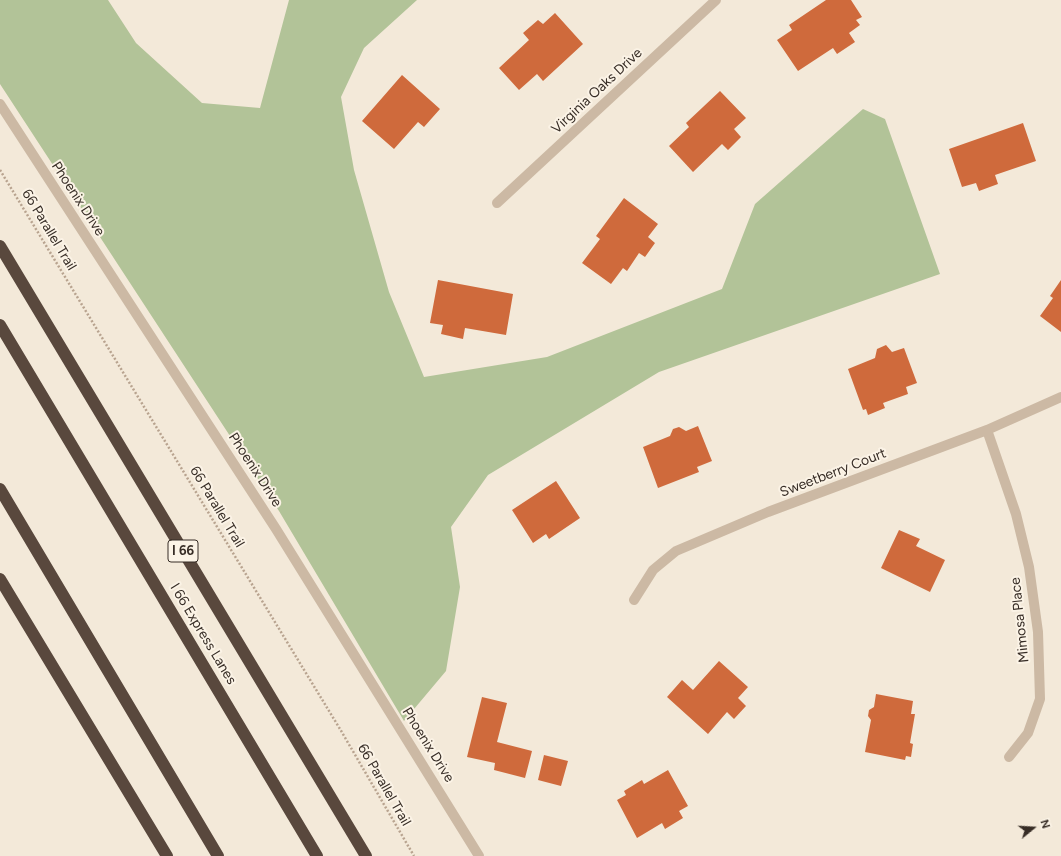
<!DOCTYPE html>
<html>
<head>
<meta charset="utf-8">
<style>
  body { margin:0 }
  #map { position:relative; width:1061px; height:856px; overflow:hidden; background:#f3e9d9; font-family:Figtree,sans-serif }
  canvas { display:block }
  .north { position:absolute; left:1013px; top:808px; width:40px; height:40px; -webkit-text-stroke:3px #fbf3e6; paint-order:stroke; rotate:72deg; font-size:11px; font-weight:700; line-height:16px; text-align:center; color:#372d26 }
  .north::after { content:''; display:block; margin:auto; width:14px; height:18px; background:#372d26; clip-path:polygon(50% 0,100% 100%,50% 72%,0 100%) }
</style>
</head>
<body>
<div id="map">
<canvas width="1061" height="856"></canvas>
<div class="north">N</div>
</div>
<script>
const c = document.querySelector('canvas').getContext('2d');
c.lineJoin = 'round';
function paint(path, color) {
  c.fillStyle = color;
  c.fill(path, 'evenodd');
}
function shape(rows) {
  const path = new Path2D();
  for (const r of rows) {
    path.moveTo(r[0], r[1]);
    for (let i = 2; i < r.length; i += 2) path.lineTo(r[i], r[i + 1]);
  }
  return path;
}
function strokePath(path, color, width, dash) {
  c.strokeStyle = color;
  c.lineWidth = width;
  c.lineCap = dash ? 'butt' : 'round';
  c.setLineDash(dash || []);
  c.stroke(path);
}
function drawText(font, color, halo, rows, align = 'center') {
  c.font = font + ' Figtree,sans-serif';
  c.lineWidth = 4;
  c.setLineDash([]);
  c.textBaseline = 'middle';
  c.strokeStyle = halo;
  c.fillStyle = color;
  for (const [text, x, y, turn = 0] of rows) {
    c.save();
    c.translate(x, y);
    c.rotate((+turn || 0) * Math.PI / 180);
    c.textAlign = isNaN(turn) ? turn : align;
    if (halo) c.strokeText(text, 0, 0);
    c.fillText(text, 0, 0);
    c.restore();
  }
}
const green = shape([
  [0,0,108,0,136,43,202,103,260,108,289,0,417,0,364,48,341,97,354,170,389,292,424,377,547,357,722,289,755,204,863,109,885,119,940,274,659,372,488,475,451,527,460,587,446,671,404,721,279,511,0,84]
]);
const building = shape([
  [826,0,851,0,862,17,856,20,860,25,849,33,855,42,837,54,833,48,798,71,777,40,792,30,789,25],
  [555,13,583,44,543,81,537,74,519,90,499,68,529,40,523,33,538,20,543,24],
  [402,75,440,109,424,127,418,122,394,149,362,121],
  [720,91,746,118,734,129,741,137,728,150,722,144,693,172,669,146,689,127,686,123],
  [1023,123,1036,161,995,175,998,184,979,191,976,183,962,187,949,149],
  [624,198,658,224,648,237,655,243,645,257,639,253,627,271,623,268,611,284,582,263,600,239,596,236],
  [438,280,513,294,506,335,465,328,463,339,441,334,443,325,430,323],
  [1061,280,1061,332,1040,316,1053,298,1050,296],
  [886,345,892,352,904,348,917,383,906,387,908,394,883,403,885,408,868,415,866,409,863,410,848,369,875,358,877,349],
  [698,426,712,461,697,467,699,472,658,488,643,447,670,436,673,429,679,427,686,431],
  [556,481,580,518,549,539,546,534,533,543,512,510],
  [899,530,920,539,916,546,945,560,930,592,881,568],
  [719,661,748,687,738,698,746,706,734,719,727,712,708,734,667,697,682,680,693,690],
  [876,694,913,701,911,714,915,714,910,743,913,744,911,757,906,756,905,760,865,752,871,720,868,716,869,710,874,707],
  [482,697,507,703,497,742,532,751,525,778,494,770,495,763,467,757],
  [544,755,568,761,561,786,538,780],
  [668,770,688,806,679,811,683,818,665,829,662,823,637,838,617,800,626,795,624,791,642,780,644,784]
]);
const path = shape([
  [0,170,340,729,414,856]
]);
const street = shape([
  [0,104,276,529,479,856],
  [497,203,716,0],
  [987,430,1016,514,1029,567,1038,632,1040,699,1028,733,1009,757],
  [634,600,653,570,676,551,768,512,987,430,1061,397]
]);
const highway = shape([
  [0,246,366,856],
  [0,325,317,856],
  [0,489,218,856],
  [0,579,167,856]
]);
const shields = [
  [183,551,30]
];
const shieldNames = [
  ["I 66",183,551]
];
const streetNames = [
  ["Virginia Oaks Drive",597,91,-43],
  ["Phoenix Drive",78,199,57],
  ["66 Parallel Trail",49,230,59],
  ["Phoenix Drive",255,470,57],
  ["Sweetberry Court",833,473,-21],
  ["66 Parallel Trail",217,507,59],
  ["Mimosa Place",1020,620,-96],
  ["I 66 Express Lanes",203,634,59],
  ["Phoenix Drive",428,745,58],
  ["66 Parallel Trail",384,785,60]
];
paint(green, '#b2c398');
paint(building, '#cf6a3c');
strokePath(path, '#b8a38f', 2.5, [2, 2]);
strokePath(street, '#ccb9a4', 10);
strokePath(highway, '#59483d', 12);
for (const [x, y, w] of shields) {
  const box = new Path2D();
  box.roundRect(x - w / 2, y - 11, w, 22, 3);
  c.fillStyle = '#fbf3e6';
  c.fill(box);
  strokePath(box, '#372d26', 1);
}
drawText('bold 13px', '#372d26', null, shieldNames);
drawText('14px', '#372d26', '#fbf3e6', streetNames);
</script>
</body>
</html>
